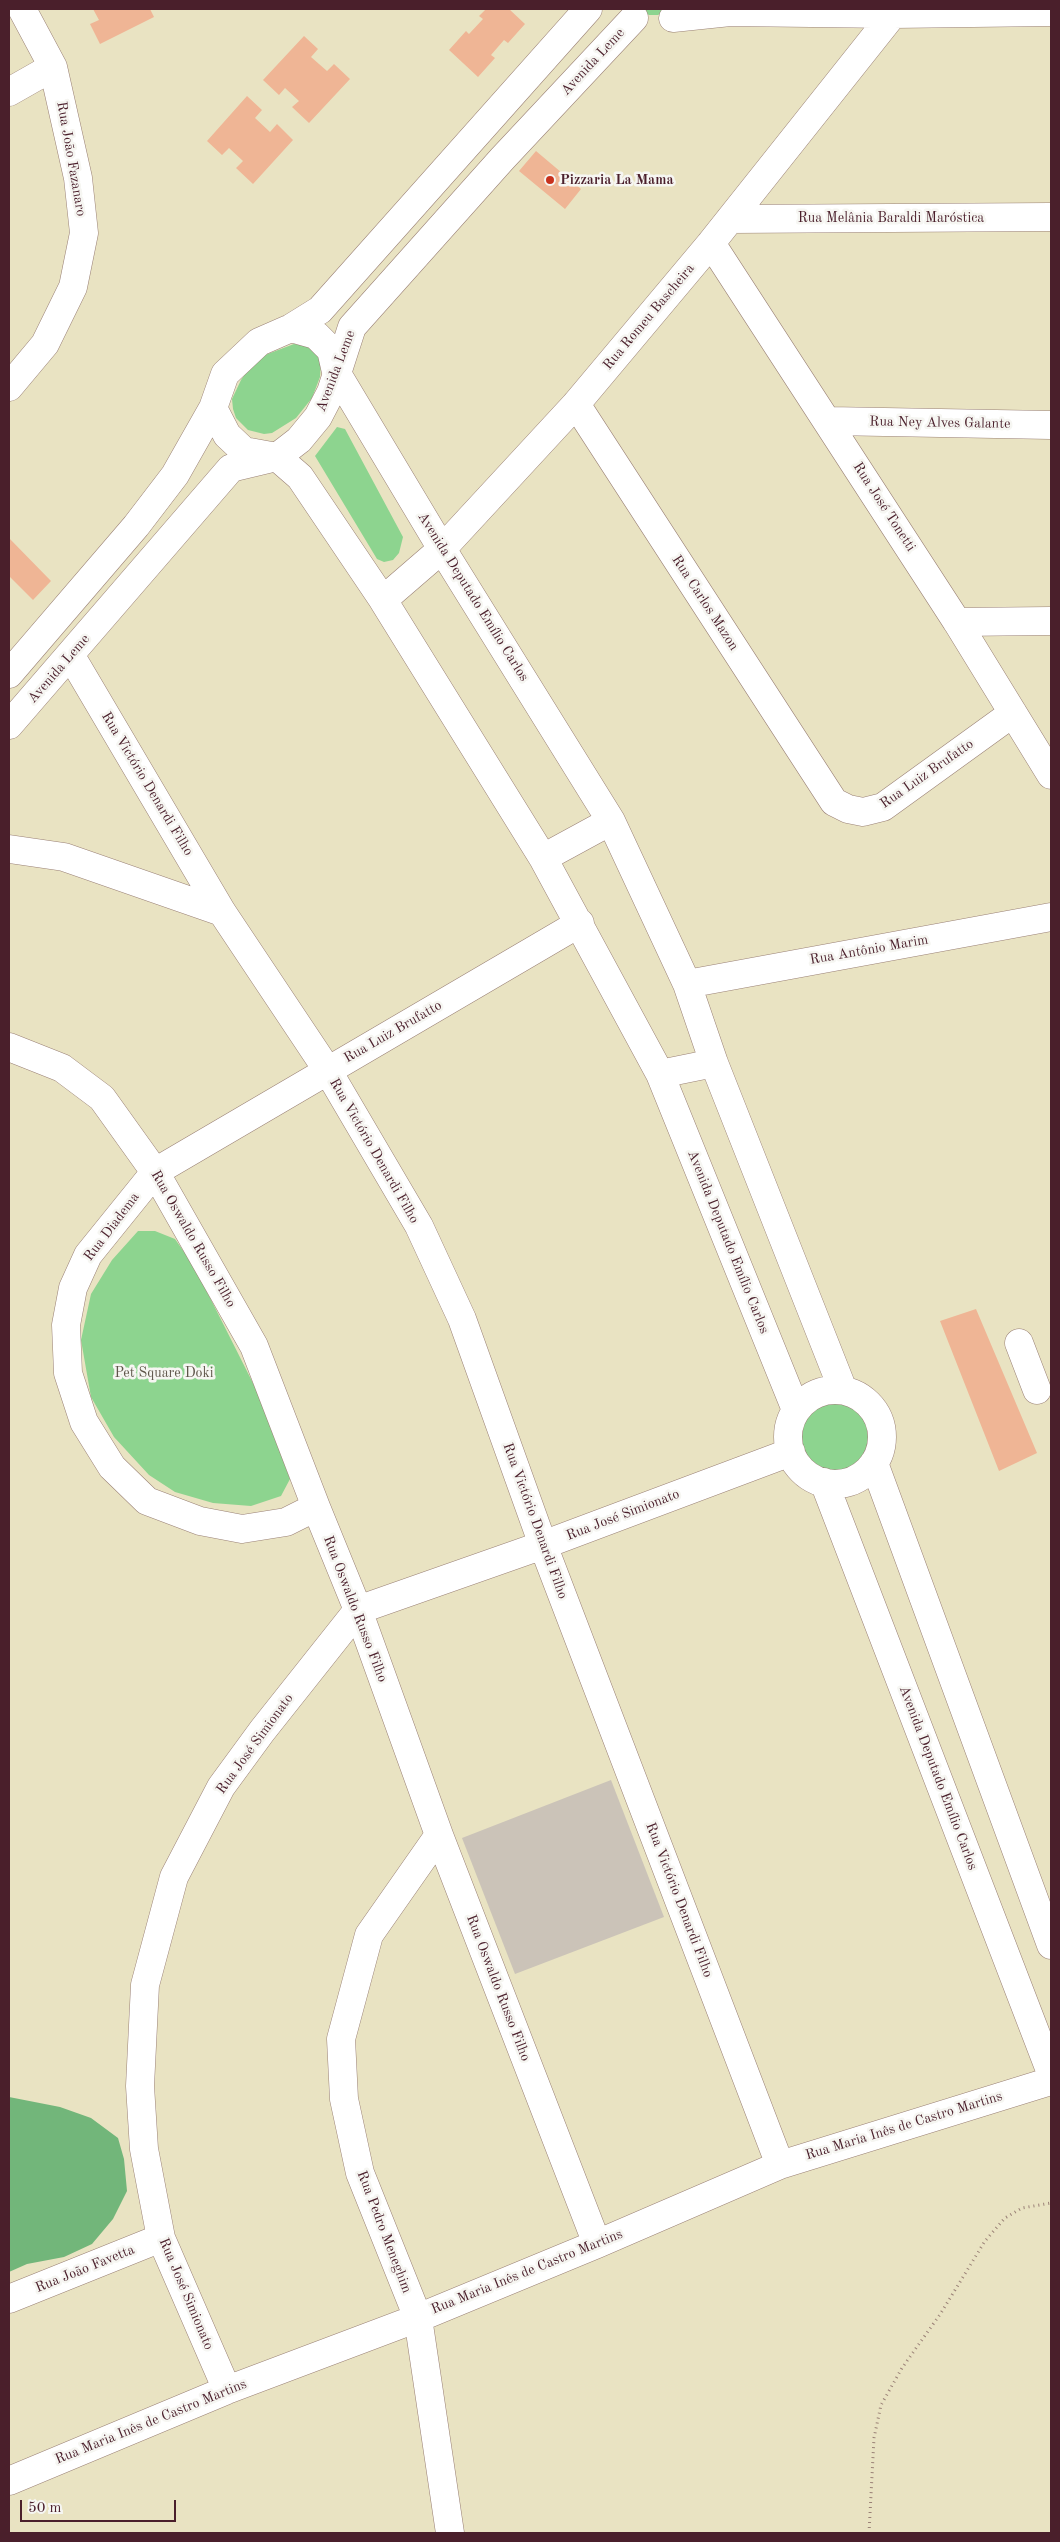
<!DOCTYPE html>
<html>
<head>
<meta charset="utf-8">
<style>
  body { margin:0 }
  #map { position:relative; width:1060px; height:2542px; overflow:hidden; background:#e9e3c2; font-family:"Old Standard TT",serif }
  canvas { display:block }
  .frame { position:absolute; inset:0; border:10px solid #4a1f2b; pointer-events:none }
  .scale { position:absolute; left:20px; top:2500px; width:156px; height:22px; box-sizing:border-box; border:2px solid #4a1f2b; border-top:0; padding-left:6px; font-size:15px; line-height:18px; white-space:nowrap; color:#4a1f2b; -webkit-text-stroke:4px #f6f6f2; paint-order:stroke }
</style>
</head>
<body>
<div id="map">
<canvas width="1060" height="2542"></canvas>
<div class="frame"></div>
<div class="scale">50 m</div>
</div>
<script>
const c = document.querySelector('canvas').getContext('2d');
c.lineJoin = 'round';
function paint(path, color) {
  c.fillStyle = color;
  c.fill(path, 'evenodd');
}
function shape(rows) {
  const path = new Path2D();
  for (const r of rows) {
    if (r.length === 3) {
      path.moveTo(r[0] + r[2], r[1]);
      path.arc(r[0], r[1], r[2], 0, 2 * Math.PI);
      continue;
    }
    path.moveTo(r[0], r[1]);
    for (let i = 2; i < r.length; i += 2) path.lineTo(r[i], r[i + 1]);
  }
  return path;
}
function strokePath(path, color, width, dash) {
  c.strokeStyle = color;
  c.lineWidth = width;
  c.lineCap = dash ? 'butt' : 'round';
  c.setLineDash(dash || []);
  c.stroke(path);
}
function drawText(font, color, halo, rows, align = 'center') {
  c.font = font + ' "Old Standard TT",serif';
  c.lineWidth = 5;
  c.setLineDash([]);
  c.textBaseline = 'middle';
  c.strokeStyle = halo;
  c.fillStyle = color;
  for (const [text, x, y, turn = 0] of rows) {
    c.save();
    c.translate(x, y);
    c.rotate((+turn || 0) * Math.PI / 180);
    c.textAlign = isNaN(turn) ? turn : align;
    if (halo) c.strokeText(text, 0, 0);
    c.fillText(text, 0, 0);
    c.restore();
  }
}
const industrial = shape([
  [611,1780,664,1917,515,1974,462,1838]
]);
const green = shape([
  [636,9,670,9,658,15,649,15],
  [294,344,308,346,318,356,321,363,320,377,312,398,296,418,272,433,264,434,248,430,236,418,233,409,232,399,241,380,247,371,265,355],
  [337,427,345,429,403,537,399,553,393,560,384,562,377,559,315,456],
  [138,1231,155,1231,175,1239,194,1266,261,1399,290,1479,281,1496,251,1506,213,1503,175,1492,149,1475,114,1437,91,1397,81,1340,91,1294,112,1260],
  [834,1438,35]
]);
const forest = shape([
  [9,2097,60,2107,91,2118,118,2138,124,2159,127,2191,113,2219,92,2244,64,2257,27,2264,9,2272]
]);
const building = shape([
  [93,9,150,9,154,17,100,44,90,24,99,20],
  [486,9,509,9,525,24,508,43,504,40,491,55,495,58,478,77,449,50,466,31,469,34,483,19,479,16],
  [304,36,318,49,311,57,327,71,334,64,350,79,309,123,292,107,299,101,285,88,279,95,263,80],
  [247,96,262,110,255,118,270,132,277,124,293,140,253,184,236,168,243,161,229,148,222,155,207,141],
  [536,151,581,189,565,209,519,171],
  [9,538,51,581,33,600,9,576],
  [976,1309,1037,1453,999,1471,940,1321]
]);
const path = shape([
  [869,2533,874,2438,881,2405,902,2368,941,2313,985,2241,1005,2218,1022,2208,1051,2203]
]);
const minor = shape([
  [673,18,730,12,893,14,1051,12],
  [9,92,53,67],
  [730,219,1051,217],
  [711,243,957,622,1051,775],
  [291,328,316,335,331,350,336,372,442,549,611,821,687,984,714,1063,843,1390],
  [9,387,45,344,73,287,84,233,78,178,53,67,22,9],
  [576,404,834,802,848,809,863,812,883,807,1013,713],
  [213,408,227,435,244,451,277,457,300,477,383,600,543,858,660,1074,796,1410],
  [829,421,1051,425],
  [383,600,442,549,576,404,711,243,893,14],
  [957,622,1051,621],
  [71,656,222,912,328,1071,419,1226,462,1319,543,1545,780,2165],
  [9,674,136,526,175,475,213,408,225,374,259,342,291,328,320,310,588,9],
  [9,725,231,468,277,457,299,440,318,417,331,392,352,327,502,159,634,18],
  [9,849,64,857,222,912],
  [543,858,611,821],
  [687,984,1051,917],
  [9,1047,62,1068,102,1098,155,1172,254,1346,316,1507,358,1610,439,1835,597,2244],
  [660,1074,714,1063],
  [1019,1343,1037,1390],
  [835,1437,47],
  [874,1463,1051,1945],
  [824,1482,1051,2073],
  [316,1507,286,1522,242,1529,200,1521,147,1501,112,1467,84,1422,68,1373,66,1325,73,1288,88,1255,155,1172,580,923],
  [439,1835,369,1935,341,2039,344,2099,360,2173,418,2318,450,2533],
  [9,2299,161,2238],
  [227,2390,161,2238,144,2149,140,2086,145,1985,174,1877,221,1787,262,1731,358,1610,543,1545,791,1452],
  [9,2481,227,2390,418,2318,597,2244,780,2165,1051,2081]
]);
const markers = [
  [550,180,5,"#c8321e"]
];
const streetNames = [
  ["Avenida Leme",593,62,-47],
  ["Rua João Fazanaro",71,159,80],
  ["Rua Melânia Baraldi Maróstica",891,218],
  ["Rua Romeu Bascheira",649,317,-50],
  ["Avenida Leme",336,371,-69],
  ["Rua Ney Alves Galante",940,423,1],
  ["Rua José Tonetti",884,507,57],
  ["Avenida Deputado Emílio Carlos",473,597,58],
  ["Rua Carlos Mazon",705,603,57],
  ["Avenida Leme",59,669,-49],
  ["Rua Luiz Brufatto",927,774,-35],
  ["Rua Victório Denardi Filho",147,784,59],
  ["Rua Antônio Marim",869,950,-10],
  ["Rua Luiz Brufatto",393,1032,-30],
  ["Rua Victório Denardi Filho",374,1151,60],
  ["Rua Diadema",112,1227,-53],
  ["Rua Oswaldo Russo Filho",193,1239,60],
  ["Avenida Deputado Emílio Carlos",728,1242,68],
  ["Rua José Simionato",623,1515,-21],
  ["Rua Victório Denardi Filho",535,1521,70],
  ["Rua Oswaldo Russo Filho",355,1609,69],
  ["Rua José Simionato",255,1744,-54],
  ["Avenida Deputado Emílio Carlos",938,1778,69],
  ["Rua Victório Denardi Filho",679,1900,69],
  ["Rua Oswaldo Russo Filho",498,1988,69],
  ["Rua Maria Inês de Castro Martins",904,2126,-17],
  ["Rua Pedro Meneghim",384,2232,69],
  ["Rua João Favetta",85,2269,-22],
  ["Rua Maria Inês de Castro Martins",527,2272,-22],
  ["Rua José Simionato",186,2294,67],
  ["Rua Maria Inês de Castro Martins",151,2422,-22]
];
const poiNames = [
  ["Pizzaria La Mama",560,180]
];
const parkNames = [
  ["Pet Square Doki",164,1373]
];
paint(industrial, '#cbc3b8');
paint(green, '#8dd48f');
paint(forest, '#72b67a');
paint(building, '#efb595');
strokePath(minor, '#9a8176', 29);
strokePath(path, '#9a8176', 3, [1, 4]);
strokePath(minor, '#fff', 28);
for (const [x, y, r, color] of markers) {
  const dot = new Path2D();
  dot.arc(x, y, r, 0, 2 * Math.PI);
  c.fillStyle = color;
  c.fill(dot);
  strokePath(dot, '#f6f6f2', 2);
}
drawText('14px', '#4a1f2b', '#f6f6f2', streetNames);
drawText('bold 14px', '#4a1f2b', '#f6f6f2', poiNames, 'left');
drawText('14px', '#5e5549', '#f6f6f2', parkNames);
</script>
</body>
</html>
